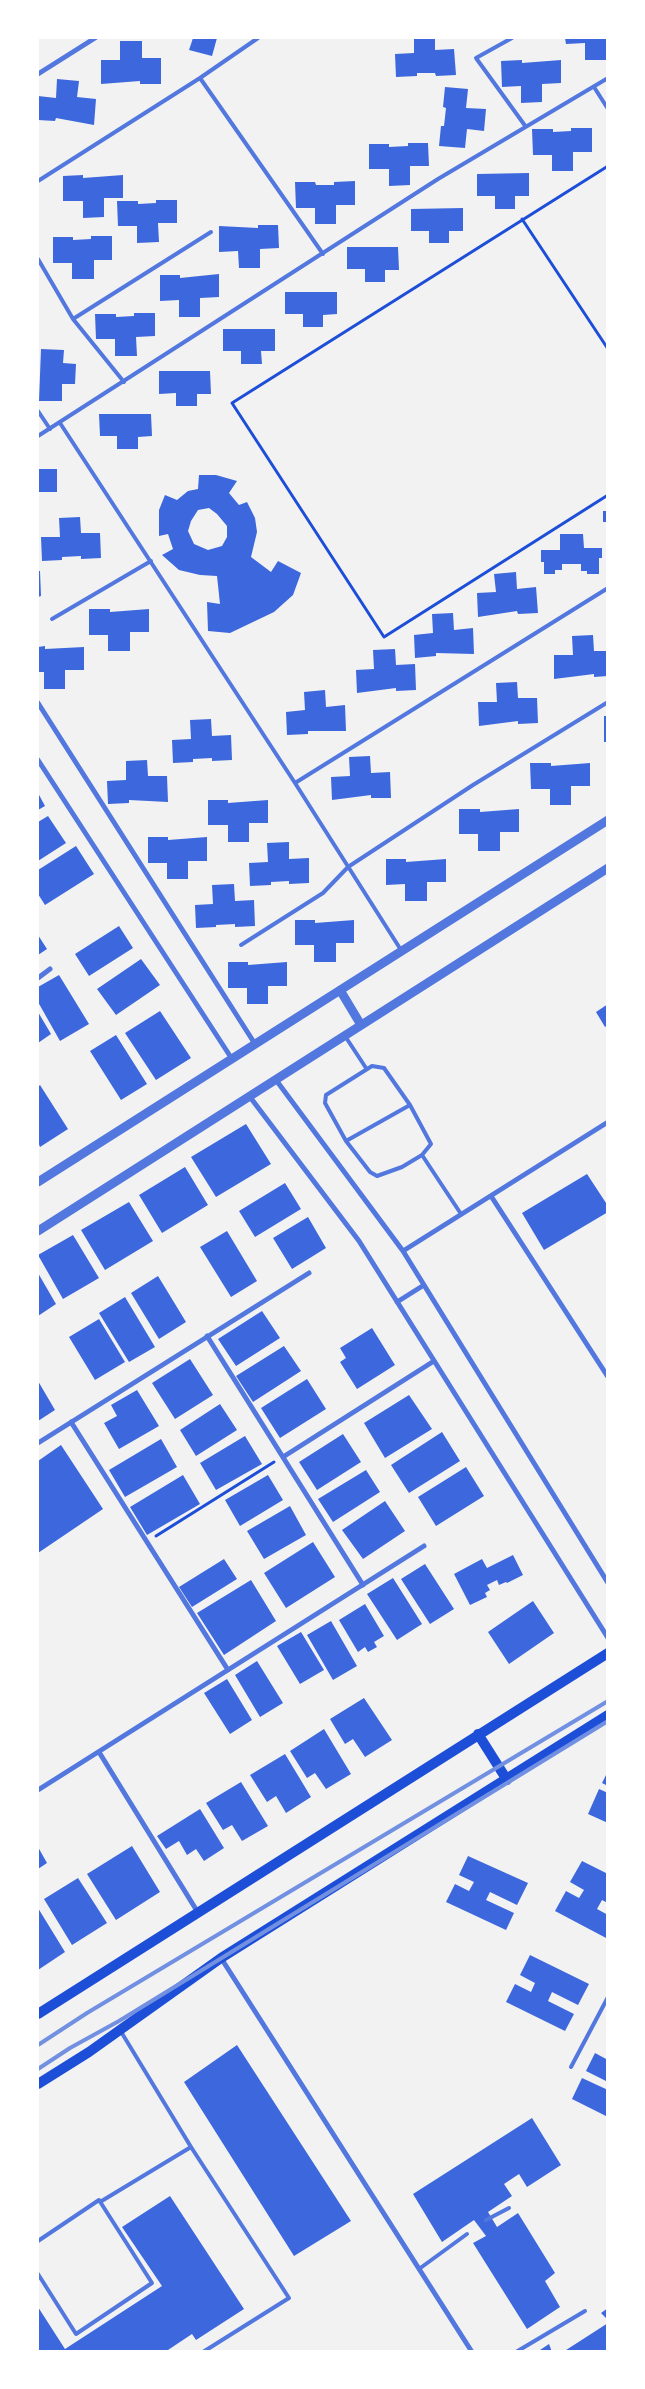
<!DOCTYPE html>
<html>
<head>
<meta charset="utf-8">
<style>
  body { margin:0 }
  #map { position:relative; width:645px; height:2389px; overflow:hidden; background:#f2f2f2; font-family:Poppins,sans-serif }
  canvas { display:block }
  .frame { position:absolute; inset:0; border:39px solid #fff; pointer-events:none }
</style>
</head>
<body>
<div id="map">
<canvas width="645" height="2389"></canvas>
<div class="frame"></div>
</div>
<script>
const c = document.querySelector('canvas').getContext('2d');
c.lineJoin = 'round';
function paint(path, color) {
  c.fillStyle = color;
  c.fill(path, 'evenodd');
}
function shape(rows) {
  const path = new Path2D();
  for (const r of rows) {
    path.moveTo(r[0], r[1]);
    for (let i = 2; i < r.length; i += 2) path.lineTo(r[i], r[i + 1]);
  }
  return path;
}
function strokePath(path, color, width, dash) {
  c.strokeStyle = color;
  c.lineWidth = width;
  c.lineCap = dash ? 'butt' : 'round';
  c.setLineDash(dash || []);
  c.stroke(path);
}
const building = shape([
  [193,38,217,38,212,56,189,50],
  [414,38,435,38,435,50,454,49,456,75,436,76,435,73,417,73,417,76,396,77,395,54,414,53],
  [565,38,608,38,606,60,585,60,585,43,566,44],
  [120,41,142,41,142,58,161,58,161,84,140,84,140,81,101,84,101,60,120,60],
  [522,60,522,63,561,60,561,83,542,84,542,102,521,103,521,86,502,87,501,61],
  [57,79,79,81,77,97,96,99,94,125,56,118,55,121,38,120,38,96,56,98],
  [445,87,468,89,466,108,486,109,484,131,467,129,465,148,439,146,441,126,444,126,446,108,443,107],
  [571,128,592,128,592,152,573,152,573,171,552,171,552,155,533,155,532,129,553,129,553,132,571,131],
  [408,143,428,143,429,166,410,166,410,185,389,186,389,169,369,169,369,144,389,144,389,147,408,146],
  [529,173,529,196,515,196,515,209,495,209,495,196,477,196,477,174],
  [83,175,83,178,123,175,123,198,104,198,104,217,83,218,83,201,63,201,63,176],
  [355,181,355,205,336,205,336,224,315,224,315,208,296,208,295,182,315,182,316,185,334,185,334,182],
  [156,200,177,200,177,223,158,223,159,242,137,243,137,226,118,226,117,201,138,201,138,204,156,203],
  [463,208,463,231,449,231,449,243,429,243,429,231,411,231,411,209],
  [258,225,278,225,279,248,260,249,260,268,239,268,238,251,219,252,219,226,258,228],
  [91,236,112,236,112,260,94,260,94,279,72,279,72,263,53,263,53,237,73,237,73,240,91,239],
  [347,247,398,247,399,270,385,270,385,282,365,282,365,269,347,269],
  [219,274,219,297,200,298,200,317,179,317,179,300,160,301,160,275,180,275,180,278],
  [285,292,337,292,337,314,323,315,323,327,303,327,303,314,285,314],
  [134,313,155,313,155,336,136,337,137,356,115,356,115,339,96,339,95,314,116,314,116,317,134,316],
  [223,329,275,329,275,351,261,351,262,364,241,364,241,351,223,351],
  [41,349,64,350,63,363,76,364,75,384,62,384,62,401,39,401],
  [159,371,210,371,211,394,197,394,197,406,176,406,176,393,159,394],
  [99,414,151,414,152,436,138,437,138,449,117,449,117,436,100,436],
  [38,469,57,469,57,492,38,492],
  [199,475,216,475,237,481,229,493,239,505,247,502,255,518,257,532,251,557,271,572,278,561,301,573,293,595,274,612,230,633,208,631,207,602,220,604,217,576,200,575,179,570,162,555,173,549,168,534,159,536,159,510,165,495,177,500,188,491,198,489],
  [209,508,217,514,227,526,227,537,222,546,208,550,194,544,188,531,191,521,198,510],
  [603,511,608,511,608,522,603,522],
  [80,517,81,533,100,533,101,558,81,559,81,556,62,557,62,560,42,561,41,537,60,537,59,518],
  [560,534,583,534,584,548,602,548,602,558,599,558,599,574,587,574,587,571,581,571,581,564,562,564,562,570,555,570,555,574,544,574,544,562,541,562,541,550,560,550],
  [38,571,40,571,41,596,38,597],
  [516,572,517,589,536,587,538,613,518,614,517,611,478,617,477,593,496,592,494,574],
  [89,609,110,609,110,612,149,609,149,632,130,632,130,651,108,651,108,635,89,635],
  [453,613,454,630,473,628,474,654,436,653,436,656,415,658,414,635,433,633,432,614],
  [593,635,594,651,608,651,608,676,594,677,594,674,554,679,554,655,573,655,572,636],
  [45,646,45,649,84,647,84,670,65,670,65,689,44,689,44,672,38,672,38,647],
  [395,649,396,665,415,664,416,690,396,691,396,688,357,693,356,670,374,669,373,650],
  [517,682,518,698,537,698,538,723,518,724,518,721,479,726,478,702,497,702,496,683],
  [325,690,326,707,345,705,346,731,308,731,308,734,287,735,286,712,305,710,304,692],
  [604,716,608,716,608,742,604,742],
  [211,719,212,736,231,735,232,760,212,761,212,758,193,759,193,762,173,763,172,740,191,739,190,720],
  [370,756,371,773,390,772,391,798,371,798,371,795,332,800,331,777,350,776,349,757],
  [147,760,148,776,167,776,168,802,129,800,129,803,108,804,107,781,126,780,126,761],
  [530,763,551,763,551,766,590,763,590,786,571,786,571,805,550,805,550,789,531,789],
  [38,793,45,806,38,810],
  [208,800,228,800,228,803,268,800,268,823,249,823,249,842,228,842,228,825,208,825],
  [459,809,480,809,480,812,519,809,519,832,500,832,500,851,478,851,478,834,459,834],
  [48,816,66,843,38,861,38,822],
  [148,837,168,837,168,840,207,837,207,861,188,861,188,879,167,879,167,863,148,863],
  [289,842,289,859,309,858,309,883,289,884,289,881,271,882,271,885,250,886,249,863,268,862,267,843],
  [76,846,94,874,45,905,38,894,38,870],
  [386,859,406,859,406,862,446,859,446,882,427,882,427,901,405,901,405,884,386,885],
  [234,884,235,901,254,900,255,926,235,927,235,924,216,925,216,927,196,928,195,905,213,904,212,885],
  [295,920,315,920,315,923,354,920,354,943,336,943,336,962,314,962,314,945,295,945],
  [119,926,133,948,89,976,75,954],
  [38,935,47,949,38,955],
  [141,959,160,985,116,1015,97,989],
  [228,962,248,962,248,965,287,962,287,986,268,986,268,1004,247,1004,247,988,228,988],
  [59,975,89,1024,60,1041,38,1002,38,987],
  [608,1004,608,1025,605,1027,596,1012],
  [160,1011,191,1058,156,1080,125,1033],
  [38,1012,51,1034,38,1043],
  [116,1035,147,1084,121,1100,90,1051],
  [40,1085,68,1129,40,1147,38,1142,38,1087],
  [246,1124,271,1164,216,1197,191,1157],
  [185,1167,208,1205,162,1233,139,1195],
  [587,1174,608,1206,608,1212,544,1250,522,1213],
  [285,1183,301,1209,255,1237,239,1211],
  [129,1202,153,1241,105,1270,81,1230],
  [308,1217,326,1248,292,1269,273,1238],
  [227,1231,257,1281,231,1297,200,1247],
  [73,1235,99,1278,63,1299,38,1255],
  [38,1273,56,1304,38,1316],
  [158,1276,186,1322,159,1339,131,1293],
  [125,1297,155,1347,129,1362,99,1313],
  [262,1311,280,1338,236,1366,218,1339],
  [99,1319,125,1362,95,1380,69,1337],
  [372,1328,395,1365,357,1389,340,1362,346,1358,340,1348],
  [284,1346,301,1371,253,1402,236,1376],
  [190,1359,213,1395,175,1419,152,1383],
  [307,1379,326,1409,280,1438,261,1408],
  [38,1381,55,1410,38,1421],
  [137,1390,159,1426,119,1449,104,1423,117,1416,111,1405],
  [409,1395,432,1429,385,1458,364,1423],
  [220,1404,237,1430,196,1456,180,1430],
  [442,1432,460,1461,409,1493,391,1465],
  [343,1434,361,1462,317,1490,299,1462],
  [245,1436,262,1464,216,1490,200,1463],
  [161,1439,177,1467,125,1497,109,1470],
  [61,1445,103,1509,38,1553,38,1461],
  [466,1467,484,1496,436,1526,418,1497],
  [366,1470,380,1492,333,1522,318,1499],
  [183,1475,200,1504,147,1535,130,1507],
  [268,1475,283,1500,240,1526,225,1500],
  [385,1501,405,1531,363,1559,342,1530],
  [290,1506,306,1535,264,1559,247,1531],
  [313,1542,335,1577,286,1608,264,1573],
  [513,1555,523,1575,507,1583,506,1582,499,1585,497,1580,487,1585,490,1590,485,1593,487,1597,470,1605,454,1574,482,1559,487,1568],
  [224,1559,237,1579,192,1607,179,1587],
  [425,1564,454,1609,430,1624,401,1579],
  [393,1578,422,1624,397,1640,367,1594],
  [251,1580,276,1621,224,1655,197,1613],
  [533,1601,554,1633,509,1664,488,1632],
  [365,1604,384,1636,374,1642,377,1647,368,1652,365,1647,358,1652,339,1620],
  [331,1621,357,1666,333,1680,307,1635],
  [301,1632,324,1670,300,1684,277,1646],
  [257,1661,283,1703,260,1717,235,1675],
  [227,1679,252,1720,230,1734,204,1693],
  [364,1698,392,1740,365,1757,353,1739,345,1744,330,1719],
  [324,1729,351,1774,326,1789,315,1773,307,1778,290,1751],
  [285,1754,311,1797,286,1813,276,1796,267,1802,250,1775],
  [608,1771,608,1786,602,1783],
  [241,1782,268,1826,242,1841,232,1825,223,1830,206,1803],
  [599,1789,608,1793,608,1823,588,1814],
  [200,1809,224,1848,204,1861,196,1849,187,1855,179,1841,166,1849,157,1836],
  [132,1846,160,1892,116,1920,87,1874],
  [38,1847,47,1863,38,1869],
  [468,1856,528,1883,517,1905,490,1892,486,1900,514,1913,506,1930,446,1902,455,1884,469,1891,474,1882,459,1875],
  [582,1861,608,1874,608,1903,602,1900,597,1909,608,1915,608,1939,555,1911,566,1891,579,1898,584,1890,570,1882],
  [78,1878,107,1923,72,1945,44,1899],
  [38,1908,65,1952,38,1970],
  [530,1955,589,1984,578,2005,552,1992,548,2001,574,2014,565,2031,506,2002,515,1984,531,1992,535,1983,520,1975],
  [237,2045,351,2221,294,2256,184,2082],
  [595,2053,608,2060,608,2082,586,2071],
  [582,2078,608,2090,608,2117,572,2099],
  [532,2118,561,2165,527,2187,519,2174,504,2184,512,2196,488,2212,497,2227,518,2213,555,2273,545,2281,560,2307,527,2329,473,2243,486,2236,474,2220,442,2242,413,2194],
  [170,2196,244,2309,196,2340,192,2334,165,2352,38,2352,38,2307,65,2349,162,2286,122,2227],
  [608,2308,608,2320,601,2313],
  [608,2323,608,2352,563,2352],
  [549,2344,552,2352,537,2352]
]);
const path = shape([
  [608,166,232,403,384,637,608,495],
  [522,219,608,349],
  [156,1536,274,1462]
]);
const service = shape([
  [512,38,476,58,526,127],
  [200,78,323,254],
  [594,87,608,109],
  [38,181,200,78,258,38],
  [38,259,73,319,124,382],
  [73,319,211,232],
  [38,411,50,429],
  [60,423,295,783,401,950],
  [38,436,438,179,608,78],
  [52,619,151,561],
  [295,783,608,588],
  [241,945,323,893,348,867,473,785,608,702],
  [345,1036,366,1068],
  [372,1066,384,1068,410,1105,431,1144,422,1155,402,1167,377,1176,370,1172,346,1141,325,1103,326,1095,372,1066],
  [346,1141,410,1105],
  [422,1155,461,1214],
  [120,2030,191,2147,289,2298,203,2352],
  [571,2067,608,1997],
  [100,2202,191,2147],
  [486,2220,509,2208],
  [38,2241,99,2200,152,2283,76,2334,38,2274],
  [419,2269,467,2234],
  [516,2352,585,2311]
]);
const minor = shape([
  [38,74,95,38],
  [38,703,255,1044],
  [38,760,232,1059],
  [38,978,50,969],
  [276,1080,403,1251,608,1583],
  [250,1097,359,1241,608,1638],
  [491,1196,608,1377],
  [403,1251,608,1122],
  [397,1302,424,1285],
  [207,1336,363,1585],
  [71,1422,228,1670],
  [38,1443,309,1273],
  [283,1457,434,1361],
  [99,1752,197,1911],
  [38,1790,424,1546],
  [221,1958,472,2352]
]);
const tertiary = shape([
  [340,990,361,1025],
  [38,1182,608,820],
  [38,1231,608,868]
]);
const secondary = shape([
  [478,1734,507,1780],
  [38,2014,608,1653],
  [38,2084,89,2052,221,1958,608,1715]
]);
const rail = shape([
  [38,2045,87,2013,608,1701],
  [38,2069,70,2048,119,2021,608,1721]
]);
paint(building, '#3d67dc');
strokePath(path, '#1d4ed8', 3);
strokePath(service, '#5277de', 4);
strokePath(minor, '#5277de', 5);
strokePath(tertiary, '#5277de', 9);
strokePath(secondary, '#1d4ed8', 10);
strokePath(rail, '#7290e2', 4);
</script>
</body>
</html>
